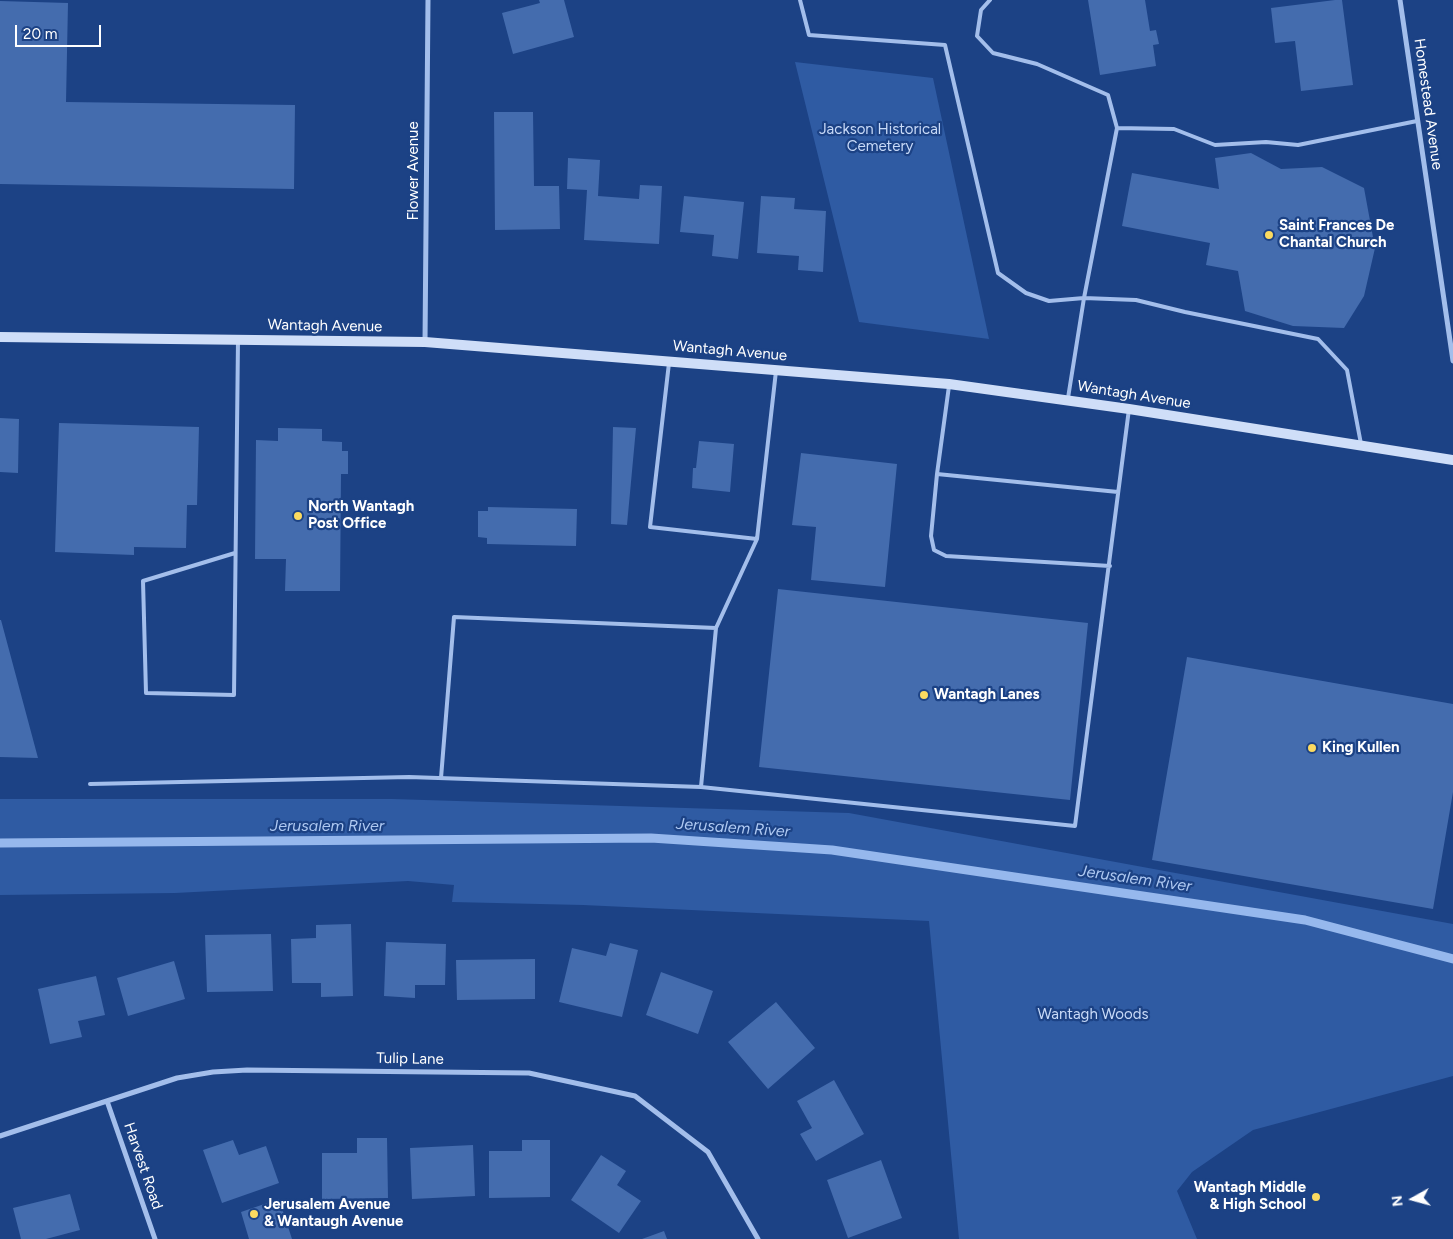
<!DOCTYPE html>
<html>
<head>
<meta charset="utf-8">
<style>
  body { margin:0 }
  #map { position:relative; width:1453px; height:1239px; overflow:hidden; background:#1c4285; font-family:Figtree,sans-serif }
  canvas { display:block }
  .north { position:absolute; left:1388px; top:1174px; width:50px; height:50px; -webkit-text-stroke:4px #1c4285; paint-order:stroke; rotate:263deg; font-size:14px; font-weight:700; line-height:20px; text-align:center; color:#fff }
  .north::after { content:''; display:block; margin:auto; width:18px; height:22px; background:#fff; clip-path:polygon(50% 0,100% 100%,50% 72%,0 100%) }
  .scale { position:absolute; left:15px; top:25px; width:86px; height:22px; box-sizing:border-box; border:2px solid #fff; border-top:0; padding-left:6px; font-size:15px; line-height:18px; white-space:nowrap; color:#fff; -webkit-text-stroke:4px #1c4285; paint-order:stroke }
</style>
</head>
<body>
<div id="map">
<canvas width="1453" height="1239"></canvas>
<div class="north">N</div>
<div class="scale">20 m</div>
</div>
<script>
const c = document.querySelector('canvas').getContext('2d');
c.lineJoin = 'round';
function paint(path, color) {
  c.fillStyle = color;
  c.fill(path, 'evenodd');
}
function shape(rows) {
  const path = new Path2D();
  for (const r of rows) {
    path.moveTo(r[0], r[1]);
    for (let i = 2; i < r.length; i += 2) path.lineTo(r[i], r[i + 1]);
  }
  return path;
}
function strokePath(path, color, width, dash) {
  c.strokeStyle = color;
  c.lineWidth = width;
  c.lineCap = dash ? 'butt' : 'round';
  c.setLineDash(dash || []);
  c.stroke(path);
}
function drawText(font, color, halo, rows, align = 'center') {
  c.font = font + ' Figtree,sans-serif';
  c.lineWidth = 4.5;
  c.setLineDash([]);
  c.textBaseline = 'middle';
  c.strokeStyle = halo;
  c.fillStyle = color;
  for (const [text, x, y, turn = 0] of rows) {
    c.save();
    c.translate(x, y);
    c.rotate((+turn || 0) * Math.PI / 180);
    c.textAlign = isNaN(turn) ? turn : align;
    if (halo) c.strokeText(text, 0, 0);
    c.fillText(text, 0, 0);
    c.restore();
  }
}
const green = shape([
  [795,62,933,78,989,339,859,322],
  [0,799,392,799,849,813,1453,924,1453,1076,1253,1130,1192,1172,1177,1191,1197,1239,959,1239,929,921,583,905,452,902,454,885,408,881,175,893,0,895]
]);
const stream = shape([
  [0,843,651,838,832,850,1305,920,1453,959]
]);
const building = shape([
  [539,0,564,0,574,37,513,54,502,13,540,3],
  [1088,0,1145,0,1150,31,1156,30,1159,44,1153,45,1156,66,1100,75],
  [1335,0,1342,0,1353,85,1301,91,1295,41,1275,43,1271,8],
  [0,1,68,3,66,102,295,105,294,189,0,184],
  [494,112,533,112,534,186,559,186,560,229,495,230],
  [1251,153,1281,169,1322,167,1364,188,1375,248,1364,296,1344,328,1293,326,1245,311,1238,271,1206,265,1210,243,1122,226,1132,173,1219,189,1215,158],
  [568,158,600,160,598,196,639,199,640,185,662,186,659,244,584,240,587,190,567,189],
  [684,196,744,202,738,259,712,256,714,235,680,232],
  [761,196,795,198,794,209,826,211,823,272,798,270,799,256,757,253],
  [0,418,19,419,18,473,0,472],
  [59,423,199,427,197,505,187,505,186,548,134,547,134,555,55,552],
  [613,427,636,428,627,525,611,524],
  [278,428,322,429,322,441,342,442,342,451,348,451,348,474,341,474,340,591,285,591,286,559,255,559,256,440,278,441],
  [699,441,734,444,730,492,692,488,693,468,696,468],
  [801,453,897,464,885,587,811,580,816,527,792,525],
  [488,507,577,509,576,546,487,544,487,538,478,537,478,511,488,511],
  [778,589,1088,623,1070,800,759,767],
  [0,620,1,620,38,758,0,757],
  [1187,657,1453,704,1453,792,1433,909,1152,860],
  [351,924,353,996,321,997,321,983,292,983,291,939,316,938,316,925],
  [271,934,273,991,207,992,205,935],
  [386,942,446,944,445,985,415,985,415,998,384,996],
  [610,943,638,950,622,1017,559,1002,572,948,606,956],
  [535,959,535,999,457,1000,456,960],
  [174,961,185,999,128,1016,117,978],
  [661,972,713,991,698,1034,646,1015],
  [96,976,105,1015,78,1021,82,1037,50,1044,38,989],
  [776,1002,815,1048,768,1089,728,1042],
  [834,1080,864,1134,816,1161,800,1134,812,1128,797,1101],
  [357,1138,387,1138,388,1198,322,1199,322,1153,357,1153],
  [233,1140,239,1155,266,1146,279,1183,222,1203,203,1150],
  [522,1140,550,1140,550,1197,489,1198,489,1151,522,1151],
  [473,1145,475,1196,412,1199,410,1148],
  [601,1155,626,1171,617,1185,641,1201,619,1233,571,1200],
  [881,1160,902,1218,848,1238,827,1180],
  [70,1194,80,1230,46,1239,21,1239,13,1208],
  [279,1199,292,1239,249,1239,241,1212],
  [664,1231,667,1239,642,1239]
]);
const lane = shape([
  [800,0,809,35,945,45,998,273,1026,293,1049,301,1084,298,1068,398],
  [990,0,981,10,977,36,993,53,1037,64,1108,95,1117,128],
  [669,363,650,527,757,539],
  [949,386,937,474,931,536,934,550,946,556,1110,566],
  [1361,444,1347,370,1318,339,1185,312,1136,300,1084,298,1117,128,1174,129,1215,145,1266,142,1298,145,1417,121],
  [937,474,1118,492],
  [235,553,143,581,146,693,234,695,238,340],
  [716,628,757,539,776,371],
  [441,778,454,617,716,628,701,787],
  [90,784,409,777,701,787,1075,826,1129,409]
]);
const street = shape([
  [1400,0,1453,361],
  [425,342,428,0],
  [107,1101,155,1239],
  [0,1136,177,1078,213,1072,247,1070,529,1073,635,1096,708,1152,758,1239]
]);
const secondary = shape([
  [0,337,425,342,949,384,1129,409,1453,460]
]);
const markers = [
  [1269,235,5,"#fbda60"],
  [298,516,5,"#fbda60"],
  [924,695,5,"#fbda60"],
  [1312,748,5,"#fbda60"],
  [1316,1197,5,"#fbda60"],
  [254,1214,5,"#fbda60"]
];
const streetNames = [
  ["Homestead Avenue",1428,104,82],
  ["Flower Avenue",414,171,-90],
  ["Wantagh Avenue",325,326,1],
  ["Wantagh Avenue",730,351,5],
  ["Wantagh Avenue",1134,395,9],
  ["Tulip Lane",410,1059,1],
  ["Harvest Road",143,1166,71]
];
const parkNames = [
  ["Jackson Historical",880,130],
  ["Cemetery",880,147],
  ["Wantagh Woods",1093,1015]
];
const poiNames = [
  ["Saint Frances De",1279,226],
  ["Chantal Church",1279,243],
  ["North Wantagh",308,507],
  ["Post Office",308,524],
  ["Wantagh Lanes",934,695],
  ["King Kullen",1322,748],
  ["Wantagh Middle",1306,1188,"right"],
  ["& High School",1306,1205,"right"],
  ["Jerusalem Avenue",264,1205],
  ["& Wantaugh Avenue",264,1222]
];
const waterNames = [
  ["Jerusalem River",327,826],
  ["Jerusalem River",733,828,4],
  ["Jerusalem River",1135,879,8]
];
paint(green, '#2f5ba3');
strokePath(stream, '#96b8ed', 9);
paint(building, '#446cae');
strokePath(lane, '#a3beeb', 4);
strokePath(street, '#a3beeb', 5);
strokePath(secondary, '#cfdef8', 10);
for (const [x, y, r, color] of markers) {
  const dot = new Path2D();
  dot.arc(x, y, r, 0, 2 * Math.PI);
  c.fillStyle = color;
  c.fill(dot);
  strokePath(dot, '#1c4285', 2);
}
drawText('15px', '#fff', '#1c4285', streetNames);
drawText('15px', '#c8daf8', '#1c4285', parkNames);
drawText('bold 15px', '#fff', '#1c4285', poiNames, 'left');
drawText('italic 16px', '#afc9f2', '#1c4285', waterNames);
</script>
</body>
</html>
